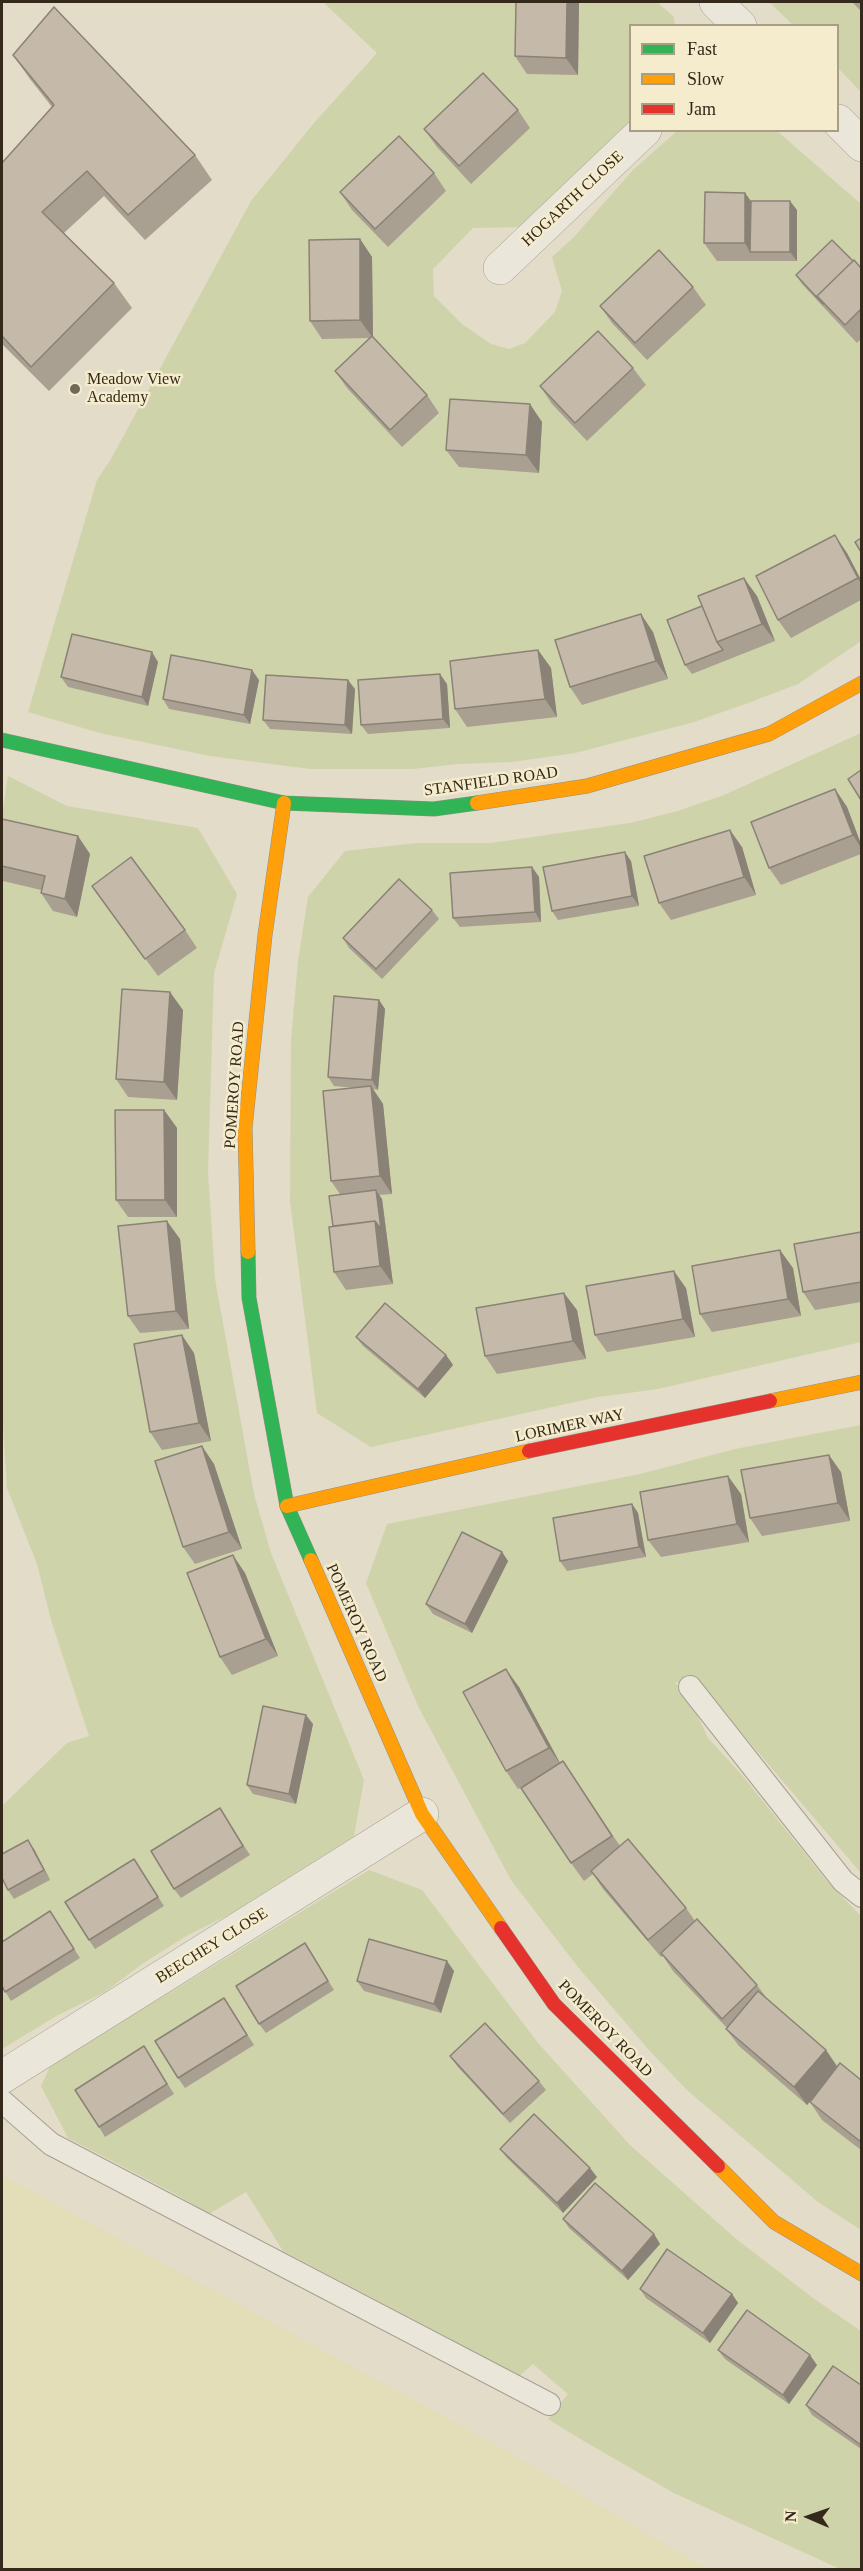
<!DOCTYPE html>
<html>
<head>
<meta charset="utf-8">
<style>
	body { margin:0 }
	#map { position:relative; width:863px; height:2571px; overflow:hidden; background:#e2dcc8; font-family:"Times New Roman",serif }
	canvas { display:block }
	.frame { position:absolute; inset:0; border:3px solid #34291b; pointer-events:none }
	.legend { position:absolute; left:629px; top:24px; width:210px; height:108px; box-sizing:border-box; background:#f5eccd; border:2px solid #a89e86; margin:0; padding:8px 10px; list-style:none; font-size:18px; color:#34291b }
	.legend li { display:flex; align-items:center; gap:12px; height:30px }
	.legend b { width:30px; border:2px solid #a89e86 }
	.north { position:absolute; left:779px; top:2487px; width:60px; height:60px; -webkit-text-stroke:4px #f5eccd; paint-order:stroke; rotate:272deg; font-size:16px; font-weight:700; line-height:24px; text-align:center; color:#34291b }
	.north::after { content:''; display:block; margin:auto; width:21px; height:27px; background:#34291b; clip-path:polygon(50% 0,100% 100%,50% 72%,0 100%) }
</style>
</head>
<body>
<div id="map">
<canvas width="863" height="2571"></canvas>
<div class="frame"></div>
<ul class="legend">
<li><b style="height:8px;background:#30b455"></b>Fast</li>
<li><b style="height:8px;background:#ff9f0a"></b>Slow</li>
<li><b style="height:8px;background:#e5322d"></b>Jam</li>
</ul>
<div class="north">N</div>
</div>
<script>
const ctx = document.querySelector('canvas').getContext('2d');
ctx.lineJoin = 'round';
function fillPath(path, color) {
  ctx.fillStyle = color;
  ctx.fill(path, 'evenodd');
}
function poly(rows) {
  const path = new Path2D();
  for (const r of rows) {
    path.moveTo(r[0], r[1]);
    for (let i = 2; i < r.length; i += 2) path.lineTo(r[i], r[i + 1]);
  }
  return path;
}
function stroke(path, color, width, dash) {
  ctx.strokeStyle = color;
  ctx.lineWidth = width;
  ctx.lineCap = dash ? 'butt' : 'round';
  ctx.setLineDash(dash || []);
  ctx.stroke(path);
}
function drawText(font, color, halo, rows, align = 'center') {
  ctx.font = font + ' "Times New Roman",serif';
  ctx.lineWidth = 5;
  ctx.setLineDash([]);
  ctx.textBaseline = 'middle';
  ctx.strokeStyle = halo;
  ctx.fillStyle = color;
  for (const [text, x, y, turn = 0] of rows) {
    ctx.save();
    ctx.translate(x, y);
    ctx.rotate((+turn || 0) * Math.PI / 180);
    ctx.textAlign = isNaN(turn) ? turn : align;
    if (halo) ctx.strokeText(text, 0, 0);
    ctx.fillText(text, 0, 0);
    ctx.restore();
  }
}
const farmland = poly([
	[2,2175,503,2449,707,2569,2,2569]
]);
const green = poly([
	[323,2,657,2,674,17,675,25,630,26,630,123,523,227,473,228,433,269,434,296,462,324,491,344,509,349,525,343,555,312,562,291,552,257,574,237,633,170,677,131,777,131,861,204,861,641,798,684,748,703,694,722,575,753,512,762,458,764,413,769,310,769,210,756,100,733,28,712,97,480,111,459,251,201,314,123,377,53],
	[769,2,861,2,861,92,838,68,838,26,793,25],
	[861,733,861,1342,658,1389,598,1397,371,1447,317,1413,290,1201,291,1041,298,961,308,897,345,851,417,843,491,843,630,823,678,811,724,795],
	[8,776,67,806,198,828,237,894,214,973,208,1171,215,1279,254,1494,271,1553,364,1780,354,1836,230,1914,188,1935,142,1964,105,1992,58,2015,2,2049,2,1806,67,1743,89,1736,51,1620,37,1564,7,1488,2,1411,2,815],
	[861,1425,861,1873,700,1684,675,1682,690,1700,708,1738,741,1774,826,1880,861,1916,861,2230,818,2202,687,2090,648,2049,578,1967,511,1880,418,1706,366,1583,387,1524,640,1474,735,1449],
	[369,1870,422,1890,538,2043,630,2145,735,2238,813,2298,861,2331,861,2569,840,2569,674,2493,582,2440,548,2419,568,2394,533,2364,510,2384,497,2368,447,2337,283,2251,246,2192,209,2214,179,2196,68,2138,41,2086,53,2060,171,1992]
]);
const lane = poly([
	[690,1687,843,1881,862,1896],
	[2,2101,51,2144,549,2404]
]);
const street = poly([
	[716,2,740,26],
	[838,121,862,145],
	[500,268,645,130],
	[2,2077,422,1814]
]);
const fast = poly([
	[2,740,284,803,434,809,477,803],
	[248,1252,249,1298,287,1506,311,1560]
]);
const slow = poly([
	[477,803,587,786,769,734,862,683],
	[248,1252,245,1128,265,935,284,803],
	[770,1401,862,1382],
	[287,1506,529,1451],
	[311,1560,422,1814,501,1928],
	[718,2166,774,2222,862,2274]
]);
const jam = poly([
	[529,1451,770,1401],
	[501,1928,554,2004,718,2166]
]);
const wall = poly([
	[579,2,578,75,527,74,515,56],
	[852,2,861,2,861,11],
	[13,55,195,155,212,180,145,240,104,196,64,233,114,283,132,308,49,391,2,344,2,163,52,107,30,79],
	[518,110,530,128,471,184,437,147,424,129],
	[434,173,446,191,388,247,352,210,340,192],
	[745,193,751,201,797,210,797,261,717,261,704,243],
	[360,239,372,257,373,337,427,395,439,413,402,447,347,388,335,371,369,338,322,339,310,321],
	[853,261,861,268,861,339,857,343,802,284,796,275],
	[693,287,706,305,647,360,612,323,600,306],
	[633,368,646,385,587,441,552,404,540,386],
	[542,422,539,473,459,467,446,450],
	[847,553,861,580,861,600,791,638,778,620],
	[757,596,775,641,692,674,685,665],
	[653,632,668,679,582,705,570,687],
	[538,650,551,668,557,717,467,727,455,709],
	[158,662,148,706,68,687,61,677],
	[259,680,250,724,169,709,163,699],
	[447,684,450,728,368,734,361,725],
	[355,689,352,734,270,729,263,720],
	[835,789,847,807,861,844,861,854,781,885,769,868],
	[742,847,756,895,671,920,659,903],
	[90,854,77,917,53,911,41,893,41,890,3,881,2,879,2,866],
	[631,861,639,906,558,920,552,911],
	[532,867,539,877,541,922,460,927,453,918],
	[92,886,185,930,197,948,158,976],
	[432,910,439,919,382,979,349,948,343,938],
	[379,1000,385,1009,378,1090,373,1089,383,1104,392,1194,379,1195,382,1199,393,1284,346,1290,334,1272,333,1226,340,1194,331,1181,356,1088,334,1086,328,1077],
	[183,1010,177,1100,128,1097,116,1079],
	[164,1110,177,1128,177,1217,128,1217,116,1200],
	[861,1232,861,1302,815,1310,803,1292],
	[180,1239,189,1329,140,1333,128,1316],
	[793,1268,801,1316,712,1332,700,1314],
	[686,1288,695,1337,607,1352,595,1335],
	[577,1310,586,1359,497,1374,485,1356],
	[356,1337,446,1355,453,1365,425,1398,363,1346],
	[194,1353,211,1441,162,1450,150,1432],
	[214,1464,242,1549,195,1564,183,1547],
	[841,1472,850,1521,762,1536,750,1518],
	[741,1494,749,1542,661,1557,648,1540],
	[632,1504,638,1513,646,1557,567,1571,560,1561],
	[502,1552,508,1561,472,1633,433,1614,426,1604],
	[245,1573,278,1656,232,1675,220,1657],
	[519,1687,560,1763,563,1761,620,1846,686,1908,695,1921,757,1985,768,2000,826,2050,837,2066,861,2080,861,2150,822,2120,810,2102,820,2089,807,2105,739,2046,726,2029,727,2028,673,1971,663,1956,661,1957,603,1889,593,1874,584,1881,571,1863,531,1782,518,1789,506,1771],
	[313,1724,296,1804,253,1794,247,1785],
	[226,1818,250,1855,181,1898,174,1889],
	[34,1849,50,1880,14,1899,8,1890],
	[134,1859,164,1906,95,1949,89,1940],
	[50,1911,80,1958,11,2001,2,1986],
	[311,1953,334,1990,266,2033,259,2024],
	[454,1971,441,2013,364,1991,357,1981],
	[230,2007,254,2045,185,2088,178,2078],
	[150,2056,174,2094,105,2137,99,2127],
	[450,2056,539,2081,546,2090,510,2123,457,2066],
	[500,2149,597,2177,563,2213,507,2158],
	[563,2219,654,2234,660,2244,628,2280,569,2228],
	[640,2289,732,2294,738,2303,710,2343,646,2298],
	[718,2350,817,2365,789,2404,725,2359],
	[861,2385,861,2449,812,2415,806,2405]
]);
const shadedWall = poly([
	[567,2,579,2,578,75,566,58],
	[745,193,757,210,750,252,745,243],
	[790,201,797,210,797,261,790,252],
	[360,239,372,257,373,338,360,320],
	[530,404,542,422,539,473,526,455],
	[835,535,847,553,861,580,861,584,858,578],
	[744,578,757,596,775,641,762,624],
	[641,614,653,632,668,679,656,661],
	[538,650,551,668,557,717,545,699],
	[152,652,158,662,148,706,142,697],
	[252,670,259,680,250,724,244,715],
	[440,674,447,684,450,728,443,719],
	[348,680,355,689,352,734,345,725],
	[835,789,847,807,861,844,861,848,853,835],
	[730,830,742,847,756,895,744,877],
	[78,836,90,854,77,917,65,899],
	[625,852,631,861,639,906,632,896],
	[532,867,539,877,541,922,535,912],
	[170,992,183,1010,177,1100,164,1082],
	[379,1000,385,1009,378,1090,372,1080],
	[371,1086,383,1104,392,1194,380,1176],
	[164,1110,177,1128,177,1217,165,1200],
	[376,1190,382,1199,393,1284,380,1266,375,1221],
	[167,1221,180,1239,189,1329,176,1311],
	[780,1250,793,1268,801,1316,788,1299],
	[674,1271,686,1288,695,1337,683,1319],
	[564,1293,577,1310,586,1359,573,1341],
	[182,1335,194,1353,211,1441,199,1423],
	[446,1355,453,1365,425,1398,418,1389],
	[202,1446,214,1464,242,1549,229,1532],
	[829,1455,841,1472,850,1521,838,1503],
	[728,1476,741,1494,749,1542,737,1524],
	[632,1504,638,1513,646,1557,639,1547],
	[502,1552,508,1561,472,1633,465,1624],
	[233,1555,245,1573,278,1656,266,1639],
	[506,1669,519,1687,561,1765,549,1748],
	[306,1715,313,1724,296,1804,289,1794],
	[28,1840,34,1849,50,1880,44,1870],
	[447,1961,454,1971,441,2013,434,2004],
	[826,2050,838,2068,807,2105,794,2087],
	[590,2168,597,2177,563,2213,557,2203],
	[654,2234,660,2244,628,2280,622,2271],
	[732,2294,738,2303,710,2343,703,2333],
	[810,2355,817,2365,789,2404,783,2395]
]);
const building = poly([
	[516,2,567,2,566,58,515,56,516,2],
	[54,7,195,155,128,215,87,171,42,212,114,283,31,367,2,336,2,163,54,105,13,55,54,7],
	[483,73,518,110,459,166,424,129,483,73],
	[399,136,434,173,375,229,340,192,399,136],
	[705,192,745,193,745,243,704,243,705,192],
	[751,201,790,201,790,252,750,252,751,201],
	[360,239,360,320,310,321,309,240,360,239],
	[832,240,853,261,817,296,823,304,796,275,832,240],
	[659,250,693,287,635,343,600,306,659,250],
	[854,260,861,268,861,309,845,325,817,296,854,260],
	[598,331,633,368,575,423,540,386,598,331],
	[372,336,427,395,390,430,335,371,372,336],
	[450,399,530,404,526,455,446,450,450,399],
	[835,535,858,578,778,620,756,576,835,535],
	[861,538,861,552,855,542,861,538],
	[744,578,762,624,717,642,698,596,744,578],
	[702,606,717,642,723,650,685,665,667,620,702,606],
	[641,614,656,661,570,687,555,640,641,614],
	[72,634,152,652,142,697,61,677,72,634],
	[538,650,545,699,455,709,450,661,538,650],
	[171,655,252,670,244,715,163,699,171,655],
	[440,674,443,719,361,725,358,680,440,674],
	[266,675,348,680,345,725,263,720,266,675],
	[861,770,861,800,848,779,861,770],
	[835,789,853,835,769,868,751,822,835,789],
	[2,819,78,836,65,899,41,893,45,876,2,866,2,819],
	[730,830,744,877,659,903,644,856,730,830],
	[625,852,632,896,552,911,543,867,625,852],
	[131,857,185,930,145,959,92,886,131,857],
	[532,867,535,912,453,918,450,873,532,867],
	[399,879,432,910,376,969,343,938,399,879],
	[122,989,170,992,164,1082,116,1079,122,989],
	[334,996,379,1000,372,1080,328,1077,334,996],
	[371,1086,380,1176,331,1181,323,1091,371,1086],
	[115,1110,164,1110,165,1200,116,1200,115,1110],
	[376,1190,381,1229,375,1221,333,1226,329,1196,376,1190],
	[167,1221,176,1311,128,1316,118,1226,167,1221],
	[375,1221,380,1266,334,1272,329,1227,375,1221],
	[861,1232,861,1282,803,1292,794,1244,861,1232],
	[780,1250,788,1299,700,1314,692,1266,780,1250],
	[674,1271,683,1319,595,1335,586,1286,674,1271],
	[564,1293,573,1341,485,1356,476,1308,564,1293],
	[385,1303,446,1355,418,1389,356,1337,385,1303],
	[182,1335,199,1423,150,1432,134,1344,182,1335],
	[202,1446,229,1532,183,1547,155,1461,202,1446],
	[829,1455,838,1503,750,1518,741,1470,829,1455],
	[728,1476,737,1524,648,1540,640,1492,728,1476],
	[632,1504,639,1547,560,1561,553,1518,632,1504],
	[462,1532,502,1552,465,1624,426,1604,462,1532],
	[233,1555,266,1639,220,1657,187,1573,233,1555],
	[506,1669,549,1748,506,1771,463,1692,506,1669],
	[263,1706,306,1715,289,1794,247,1785,263,1706],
	[563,1761,612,1836,571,1863,521,1788,563,1761],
	[220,1808,243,1846,174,1889,151,1851,220,1808],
	[628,1839,686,1908,648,1940,591,1871,628,1839],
	[28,1840,44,1870,8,1890,2,1878,2,1854,28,1840],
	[134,1859,158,1897,89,1940,65,1902,134,1859],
	[50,1911,74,1949,5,1992,2,1986,2,1942,50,1911],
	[697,1919,757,1985,722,2019,661,1953,697,1919],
	[369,1939,447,1961,434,2004,357,1981,369,1939],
	[305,1943,328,1981,259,2024,236,1986,305,1943],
	[758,1991,826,2050,794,2087,726,2029,758,1991],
	[224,1998,247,2035,178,2078,155,2041,224,1998],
	[485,2023,539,2081,503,2114,450,2056,485,2023],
	[144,2046,167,2084,99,2127,75,2090,144,2046],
	[840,2063,861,2080,861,2142,810,2102,840,2063],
	[534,2114,590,2168,557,2203,500,2149,534,2114],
	[595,2183,654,2234,622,2271,563,2219,595,2183],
	[667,2249,732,2294,703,2333,640,2289,667,2249],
	[747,2310,810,2355,783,2395,718,2350,747,2310],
	[833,2366,861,2385,861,2445,806,2405,833,2366]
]);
const markers = [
	[75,389,6,"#716858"]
];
const streetNames = [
	["HOGARTH CLOSE",573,199,-43],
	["STANFIELD ROAD",491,782,-8],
	["POMEROY ROAD",235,1085,-86],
	["LORIMER WAY",570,1426,-12],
	["POMEROY ROAD",356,1623,66],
	["BEECHEY CLOSE",212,1946,-32],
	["POMEROY ROAD",605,2029,46]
];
const poiNames = [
	["Meadow View",87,380],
	["Academy",87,398]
];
fillPath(farmland, '#e3ddb8');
fillPath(green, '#cfd3aa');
stroke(lane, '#a7a092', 24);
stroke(street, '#a7a092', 34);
stroke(fast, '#969082', 15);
stroke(slow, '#969082', 15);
stroke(jam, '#969082', 15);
stroke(lane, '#eae6da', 22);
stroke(street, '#eae6da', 33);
stroke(fast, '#30b455', 14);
stroke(slow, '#ff9f0a', 14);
stroke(jam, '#e5322d', 14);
fillPath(wall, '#a9a091');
fillPath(shadedWall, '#8a8276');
fillPath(building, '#c5baa9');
stroke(building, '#8a8276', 1.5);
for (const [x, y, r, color] of markers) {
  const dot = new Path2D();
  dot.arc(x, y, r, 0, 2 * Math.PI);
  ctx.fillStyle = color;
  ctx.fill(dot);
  stroke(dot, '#f5eccd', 2);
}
drawText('16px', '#34291b', '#f5eccd', streetNames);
drawText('16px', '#34291b', '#f5eccd', poiNames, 'left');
</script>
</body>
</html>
